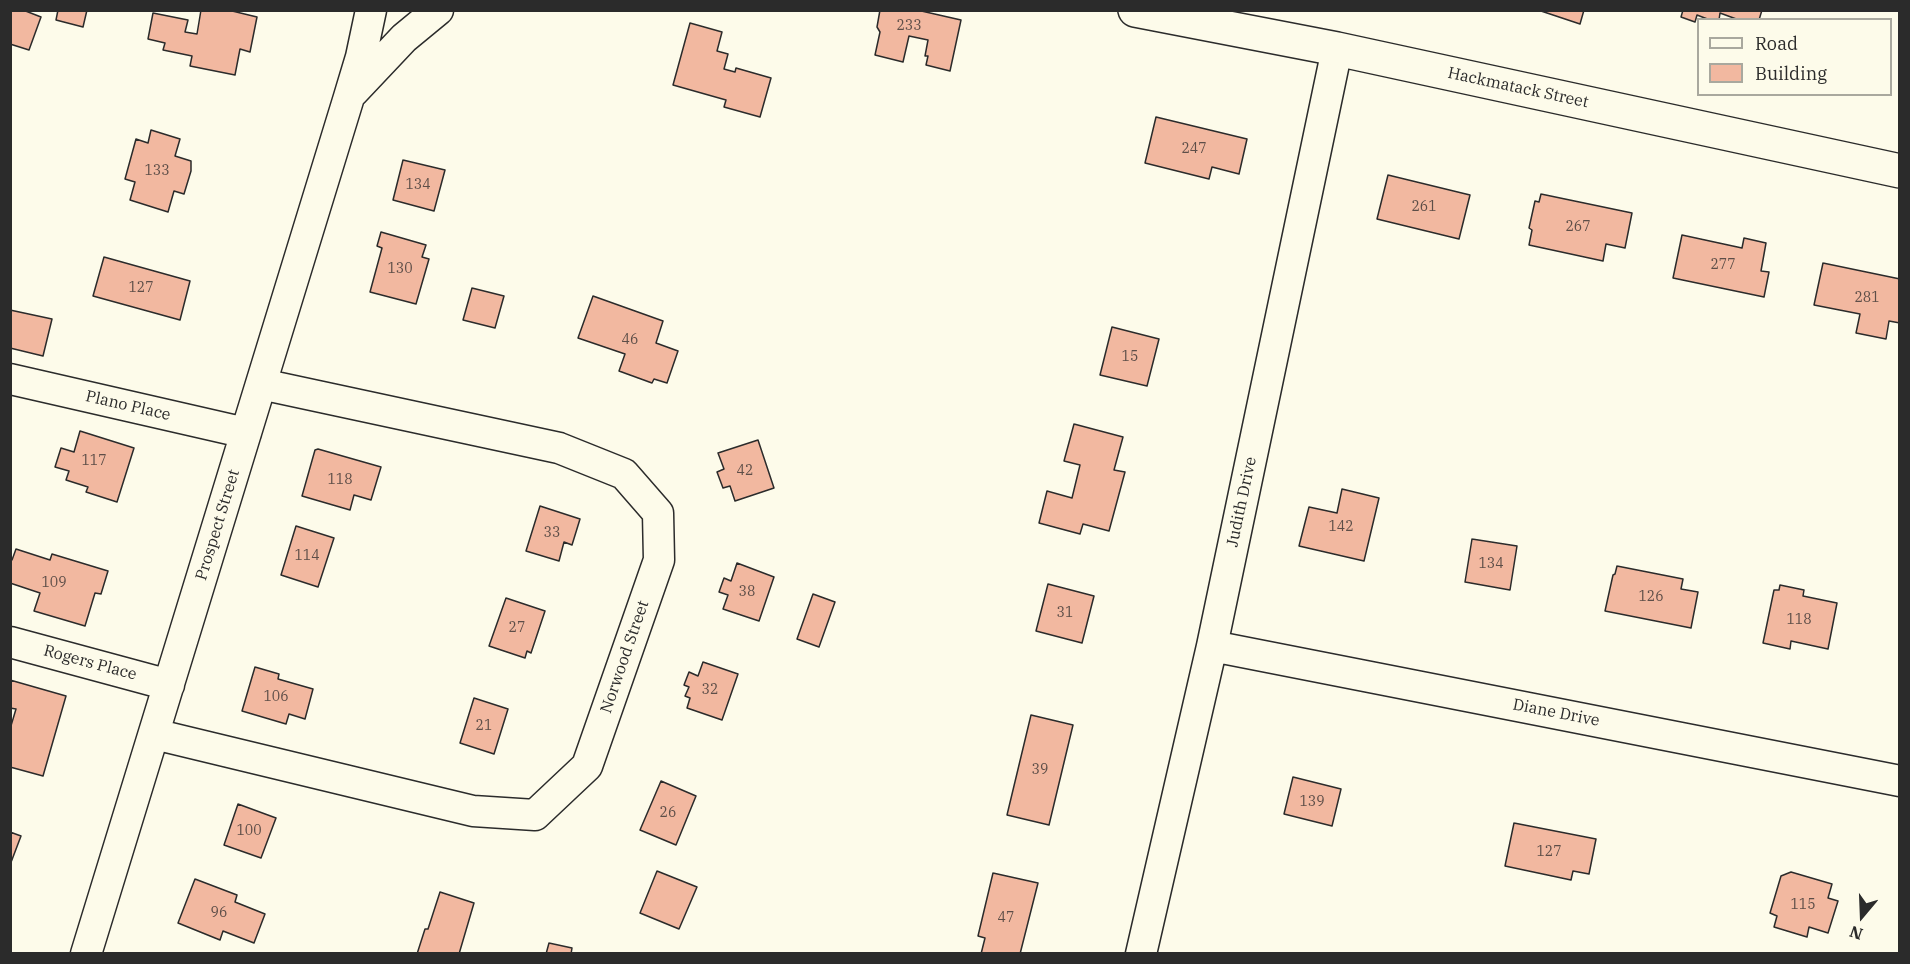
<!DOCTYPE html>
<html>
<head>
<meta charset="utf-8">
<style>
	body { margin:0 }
	#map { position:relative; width:1910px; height:964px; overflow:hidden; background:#fdfbea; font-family:"IBM Plex Serif",serif }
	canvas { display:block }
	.frame { position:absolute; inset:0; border:12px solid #2b2b2b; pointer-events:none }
	.legend { position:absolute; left:1697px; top:18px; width:195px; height:78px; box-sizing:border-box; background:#fdfbea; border:2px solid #a9a89e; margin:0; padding:8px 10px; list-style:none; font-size:18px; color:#2b2b2b }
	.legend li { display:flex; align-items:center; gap:12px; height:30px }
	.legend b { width:30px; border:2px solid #a9a89e }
	.north { position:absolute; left:1832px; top:886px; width:60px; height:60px; -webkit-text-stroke:4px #fdfbea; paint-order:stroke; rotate:199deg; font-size:16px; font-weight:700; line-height:24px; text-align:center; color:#2b2b2b }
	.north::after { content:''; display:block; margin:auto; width:21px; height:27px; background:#2b2b2b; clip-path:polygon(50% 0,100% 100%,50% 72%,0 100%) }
</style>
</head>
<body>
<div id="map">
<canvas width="1910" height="964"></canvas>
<div class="frame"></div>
<ul class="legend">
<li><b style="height:8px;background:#fdfbea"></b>Road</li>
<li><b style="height:16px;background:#f2b8a0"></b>Building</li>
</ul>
<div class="north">N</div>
</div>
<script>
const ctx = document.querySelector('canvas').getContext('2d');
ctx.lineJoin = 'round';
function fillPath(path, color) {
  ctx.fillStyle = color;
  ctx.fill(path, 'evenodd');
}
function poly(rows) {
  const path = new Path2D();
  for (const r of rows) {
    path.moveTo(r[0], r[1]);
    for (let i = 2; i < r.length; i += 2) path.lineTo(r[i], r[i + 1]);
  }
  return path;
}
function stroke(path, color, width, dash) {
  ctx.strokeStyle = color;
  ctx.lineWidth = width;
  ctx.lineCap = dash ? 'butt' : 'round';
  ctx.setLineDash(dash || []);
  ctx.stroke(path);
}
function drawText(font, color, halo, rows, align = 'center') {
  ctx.font = font + ' "IBM Plex Serif",serif';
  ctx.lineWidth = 4.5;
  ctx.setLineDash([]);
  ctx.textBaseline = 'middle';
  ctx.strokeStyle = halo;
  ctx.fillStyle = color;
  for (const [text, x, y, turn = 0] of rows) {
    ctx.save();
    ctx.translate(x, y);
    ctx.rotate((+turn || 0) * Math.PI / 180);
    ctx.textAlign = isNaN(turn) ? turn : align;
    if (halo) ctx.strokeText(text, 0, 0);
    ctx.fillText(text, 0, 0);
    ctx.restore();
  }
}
const building = poly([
	[11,10,23,10,41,17,29,50,10,44,11,10],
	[58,10,87,10,83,27,56,20,58,10],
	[201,10,228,10,257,17,250,52,240,49,235,75,190,66,192,56,163,50,165,43,148,39,153,13,188,20,185,32,197,34,201,10],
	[880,10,917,10,961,20,950,71,926,65,928,56,925,56,928,40,909,36,903,62,875,55,880,32,877,27,880,10],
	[1538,10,1584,10,1580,24,1538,10],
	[1683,10,1762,10,1759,20,1739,20,1720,13,1719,20,1710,20,1697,15,1695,22,1681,17,1683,10],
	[690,23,722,32,717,51,728,54,724,69,735,72,736,68,771,78,760,117,724,107,726,100,673,85,690,23],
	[1156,117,1247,139,1239,174,1212,167,1209,179,1145,163,1156,117],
	[151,130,180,139,175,156,191,161,191,171,184,194,174,191,168,212,130,200,135,182,125,179,136,139,148,143,151,130],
	[403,160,445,170,434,211,393,200,403,160],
	[1388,175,1470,195,1459,239,1377,219,1388,175],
	[1541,194,1632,213,1625,248,1606,244,1603,261,1529,245,1532,230,1529,228,1535,201,1539,202,1541,194],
	[381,232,426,245,422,257,429,259,416,304,370,292,382,248,377,246,381,232],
	[1682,235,1742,248,1744,238,1766,243,1761,271,1769,272,1764,297,1673,278,1682,235],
	[104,257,190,281,180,320,93,296,104,257],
	[1823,263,1900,279,1900,323,1889,321,1886,339,1856,333,1860,314,1814,305,1823,263],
	[472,288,504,296,495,328,463,320,472,288],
	[593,296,663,321,656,343,678,351,667,383,654,379,652,383,619,371,625,354,578,338,593,296],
	[10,310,52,319,43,356,10,348,10,310],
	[1112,327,1159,339,1147,386,1100,375,1112,327],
	[1074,424,1123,437,1114,470,1125,472,1109,531,1083,524,1080,534,1039,523,1047,491,1072,498,1080,465,1064,461,1074,424],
	[80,431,134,448,117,502,86,492,88,487,66,480,69,471,55,467,61,448,74,452,80,431],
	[758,440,774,488,735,501,730,486,723,488,717,472,724,469,718,453,758,440],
	[318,449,381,467,371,500,354,495,350,510,302,496,315,450,318,449],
	[1342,489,1379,498,1364,561,1299,546,1309,507,1337,513,1342,489],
	[540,506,580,519,572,545,564,542,559,561,526,551,540,506],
	[296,526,334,538,318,587,281,575,296,526],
	[1472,539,1517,546,1510,590,1465,582,1472,539],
	[16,549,50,560,52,554,108,571,101,594,95,593,85,626,34,611,40,593,10,583,10,560,12,560,16,549],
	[737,563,774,577,759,621,723,609,728,595,719,592,724,578,731,581,737,563],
	[1617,566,1683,579,1681,589,1698,592,1691,628,1605,611,1613,575,1615,574,1617,566],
	[1048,584,1094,596,1082,643,1036,631,1048,584],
	[1780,585,1804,590,1803,596,1837,603,1828,649,1791,641,1790,649,1763,643,1774,590,1779,590,1780,585],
	[813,594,835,602,819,647,797,639,813,594],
	[506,598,545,611,531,653,527,651,525,658,489,646,506,598],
	[703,662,738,674,722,720,687,708,690,698,685,696,689,687,684,685,689,672,698,676,703,662],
	[255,667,279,674,278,679,313,689,305,719,289,714,286,724,242,711,255,667],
	[10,680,66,696,43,776,10,767,10,729,16,709,10,708,10,680],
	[474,698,508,709,494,754,460,743,474,698],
	[1031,715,1073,725,1049,825,1007,815,1031,715],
	[1293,777,1341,789,1332,826,1284,814,1293,777],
	[661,781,696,796,676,845,640,830,661,781],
	[238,804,276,818,261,858,224,845,238,804],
	[1514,823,1596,839,1589,874,1573,871,1571,880,1505,866,1514,823],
	[10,832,21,836,10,865,10,832],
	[657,871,697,887,679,929,640,913,657,871],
	[1791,872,1832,884,1828,898,1838,901,1828,933,1809,927,1807,937,1774,927,1777,916,1770,913,1781,876,1791,872],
	[993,873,1038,883,1020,954,981,954,985,938,978,936,993,873],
	[195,879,237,895,235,902,265,914,254,943,223,931,220,940,178,923,195,879],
	[440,892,474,903,459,954,417,954,425,929,428,929,440,892],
	[549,943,572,948,571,954,546,954,549,943]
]);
const street = poly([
	[353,92,404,38,438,10],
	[10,379,246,433],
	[10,642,169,685],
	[1212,646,1900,781],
	[154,734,473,811,535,815,587,766,659,560,658,513,624,474,559,448,261,384],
	[86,954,349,97,361,57,371,10],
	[1141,954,1212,646,1337,49]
]);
const secondary = poly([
	[1135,10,1337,49,1900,171]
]);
const numberNames = [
	["233",909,26],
	["247",1194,149],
	["133",157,171],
	["134",418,185],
	["261",1424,207],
	["267",1578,227],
	["277",1723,265],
	["130",400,269],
	["127",141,288],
	["281",1867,298],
	["46",630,340],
	["15",1130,357],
	["117",94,461],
	["42",745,471],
	["118",340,480],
	["142",1341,527],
	["33",552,533],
	["114",307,556],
	["134",1491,564],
	["109",54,583],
	["38",747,592],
	["126",1651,597],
	["31",1065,613],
	["118",1799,620],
	["27",517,628],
	["32",710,690],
	["106",276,697],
	["21",484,726],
	["39",1040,770],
	["139",1312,802],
	["26",668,813],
	["100",249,831],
	["127",1549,852],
	["115",1803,905],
	["96",219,913],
	["47",1006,918]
];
const streetNames = [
	["Hackmatack Street",1518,88,12],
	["Plano Place",128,406,13],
	["Judith Drive",1242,502,-78],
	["Prospect Street",218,525,-73],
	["Norwood Street",625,657,-71],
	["Rogers Place",90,663,15],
	["Diane Drive",1556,713,11]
];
fillPath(building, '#f2b8a0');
stroke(building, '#2b2b2b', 1.5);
stroke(street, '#2b2b2b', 33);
stroke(secondary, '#2b2b2b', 36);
stroke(street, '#fdfbea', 30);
stroke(secondary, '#fdfbea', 33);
drawText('14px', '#5d4e48', null, numberNames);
drawText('16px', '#2b2b2b', '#fdfbea', streetNames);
</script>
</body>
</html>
